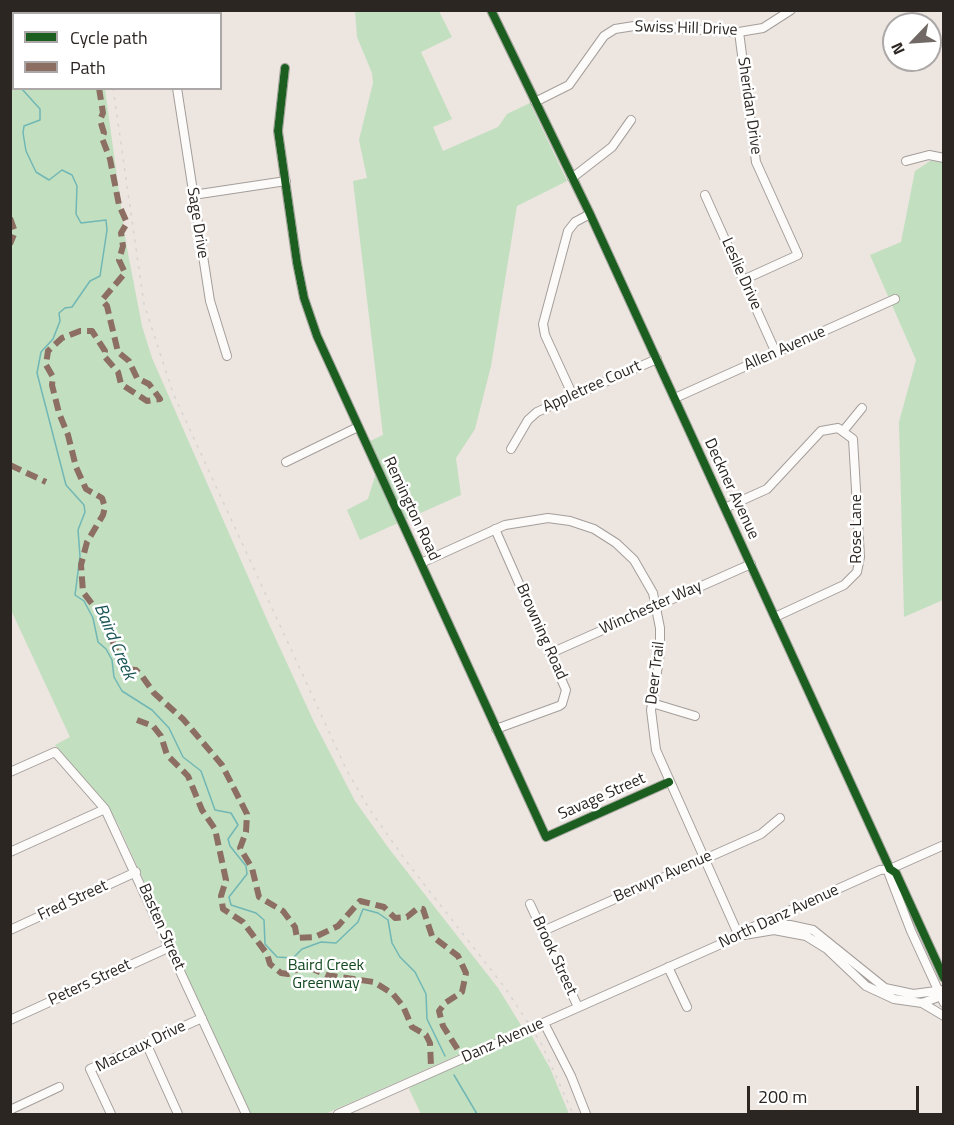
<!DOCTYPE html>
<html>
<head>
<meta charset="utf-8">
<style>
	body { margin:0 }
	#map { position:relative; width:954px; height:1125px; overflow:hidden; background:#ede5e0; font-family:"Titillium Web",sans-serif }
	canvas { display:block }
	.frame { position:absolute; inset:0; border:12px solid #2c2623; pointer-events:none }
	.legend { position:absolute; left:12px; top:12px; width:210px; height:78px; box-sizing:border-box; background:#fff; border:2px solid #aba8a7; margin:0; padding:8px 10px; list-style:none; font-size:18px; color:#2c2623 }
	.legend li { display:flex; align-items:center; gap:12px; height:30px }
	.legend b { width:30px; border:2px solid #aba8a7 }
	.north { position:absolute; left:882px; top:12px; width:60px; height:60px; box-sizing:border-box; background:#fff; border:2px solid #aba8a7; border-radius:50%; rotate:245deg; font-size:16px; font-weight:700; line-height:24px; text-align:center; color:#2c2623 }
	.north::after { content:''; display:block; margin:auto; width:21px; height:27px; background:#706965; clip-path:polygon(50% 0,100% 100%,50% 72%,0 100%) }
	.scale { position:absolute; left:747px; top:1086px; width:172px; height:27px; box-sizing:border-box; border:3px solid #2c2623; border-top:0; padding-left:8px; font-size:18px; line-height:21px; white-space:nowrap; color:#2c2623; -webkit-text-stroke:4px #fff; paint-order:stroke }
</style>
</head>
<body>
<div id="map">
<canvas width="954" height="1125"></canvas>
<div class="frame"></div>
<ul class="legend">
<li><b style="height:8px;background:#1b5e20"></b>Cycle path</li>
<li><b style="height:8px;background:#8d6e63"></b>Path</li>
</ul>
<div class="north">N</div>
<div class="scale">200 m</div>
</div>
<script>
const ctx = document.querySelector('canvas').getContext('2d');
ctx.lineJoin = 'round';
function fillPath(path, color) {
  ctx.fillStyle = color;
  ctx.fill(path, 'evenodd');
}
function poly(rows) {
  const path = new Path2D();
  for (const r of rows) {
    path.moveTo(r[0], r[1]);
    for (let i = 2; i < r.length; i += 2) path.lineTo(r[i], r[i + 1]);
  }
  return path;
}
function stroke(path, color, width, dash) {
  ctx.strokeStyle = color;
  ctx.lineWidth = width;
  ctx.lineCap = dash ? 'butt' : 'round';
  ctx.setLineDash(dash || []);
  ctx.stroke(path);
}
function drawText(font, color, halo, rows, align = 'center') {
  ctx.font = font + ' "Titillium Web",sans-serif';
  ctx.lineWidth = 5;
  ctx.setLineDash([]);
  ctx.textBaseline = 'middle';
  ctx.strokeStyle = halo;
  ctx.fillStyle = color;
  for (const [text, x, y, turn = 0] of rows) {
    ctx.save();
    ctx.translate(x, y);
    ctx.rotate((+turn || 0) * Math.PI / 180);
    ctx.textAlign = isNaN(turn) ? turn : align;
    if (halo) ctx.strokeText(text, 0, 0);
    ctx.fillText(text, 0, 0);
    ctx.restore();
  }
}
const green = poly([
	[10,11,93,11,94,13,14,14,14,88,105,89,126,243,142,326,152,358,268,622,314,722,355,801,390,850,498,988,522,1027,325,1114,250,1114,117,822,101,798,55,745,70,737,11,610],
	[355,11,439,11,452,37,421,52,452,119,433,127,443,151,498,127,507,114,530,103,567,181,517,206,491,366,475,429,456,458,461,495,360,540,347,510,368,499,379,463,370,441,383,435,353,181,367,178,359,140,373,83,372,73,357,37],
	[930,161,943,162,943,600,904,617,899,422,916,360,870,255,901,242,915,171],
	[530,1033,550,1068,569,1114,421,1114,409,1089,415,1084]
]);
const stream = poly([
	[10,26,14,31],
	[21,88,40,109,40,120,24,126,23,133,26,151,36,172,49,180,62,170,72,175,77,186,76,214,81,223,106,220,107,230,100,276,90,281,72,307,65,308,59,313,60,321,53,339,41,352,37,373,66,485,84,505,85,512,78,530,80,556,75,595,84,601,93,618,98,642,106,649,112,660,114,677,122,691,152,710,169,728,183,757,201,771,215,810,231,813,238,825,228,839,230,846,246,866,247,874,229,897,231,905,256,913,264,920,265,944,277,957,293,958,302,949,321,942,336,943,358,922,363,909,378,913,388,920,392,943,400,957,415,972,426,994,427,1019,445,1056],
	[454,1075,477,1114]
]);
const minor = poly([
	[177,10,177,14],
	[491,10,590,214,890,869,896,873,944,978],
	[739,32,756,162,798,255,743,280],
	[285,68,278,131,297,263,304,298,317,336,546,837,669,782],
	[177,88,210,301,227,356],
	[535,102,569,85,604,36,615,29,634,26,739,32,763,28,791,10],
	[906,161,929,155,944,158],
	[572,178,612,147,631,120],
	[193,195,286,181],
	[705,195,776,353],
	[573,396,545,335,543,324,568,231,575,222,590,214],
	[675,398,895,299],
	[844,430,862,408],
	[511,449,528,420,537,412,657,359],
	[286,462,358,427],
	[725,508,767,489,821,431,838,428,853,439,860,557,857,572,844,585,775,617],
	[495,529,566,690,562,704,559,706,496,729],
	[421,563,505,525,548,518,570,521,594,529,616,543,634,560,653,593,660,628,660,653,651,710,656,750,739,936],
	[551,653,751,564],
	[652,703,695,716],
	[10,772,55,752,105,809,246,1114],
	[10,852,105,809],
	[890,869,889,874,911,931,944,1003],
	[530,904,578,1007],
	[763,925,790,925,813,930,885,988,913,994,944,990],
	[10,930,136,872],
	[543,931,761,834,780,818],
	[744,935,774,930,806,936,827,949,866,986,894,999,922,1003,944,995],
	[668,967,687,1007],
	[922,1003,944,1016],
	[10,1020,170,947],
	[544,1023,571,1076,586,1114],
	[146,1043,178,1114],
	[10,1110,59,1087],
	[111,1114,90,1069,202,1018],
	[338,1114,739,936,753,927,880,870,890,869,944,845]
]);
const rail = poly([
	[101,10,102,14],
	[113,88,144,304,173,393,347,771,370,810,409,865,506,989,541,1043,573,1114]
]);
const quiet = poly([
	[78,14,79,10],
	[99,88,103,113,100,120,104,133,102,138,110,159,119,205,127,223,121,233,123,246,119,260,125,273,102,300,107,306,118,352,129,361,137,378,149,384,160,399,147,401,121,384,118,372,104,356,105,351,92,331,80,331,62,338,48,351,46,365,53,377,52,385,59,413,68,435,76,467,86,489,102,498,105,507,103,515,87,542,81,565,83,592,105,621,123,669,136,670,142,676,154,693,183,719,222,765,247,814,246,832,240,848,252,868,259,897,283,911,295,927,297,938,315,937,338,926,360,901,384,907,395,918,407,917,418,908,423,909,432,936,458,956,466,973,462,992,445,1003,439,1011,443,1026,460,1053],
	[10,218,15,232,10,244],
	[10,465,46,482],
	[137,720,153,726,161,736,167,755,188,776,202,810,215,829,226,880,221,896,223,909,243,922,267,954,270,964,281,973,288,974,307,964,313,969,326,975,374,982,393,994,403,1006,412,1027,426,1035,430,1043,431,1067]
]);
const cycleway = poly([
	[491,10,590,214,890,869,896,873,944,978],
	[285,68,278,131,297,263,304,298,317,336,546,837,669,782]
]);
const streetNames = [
	["Swiss Hill Drive",686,29,2],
	["Sheridan Drive",749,106,82],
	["Sage Drive",197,223,81],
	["Leslie Drive",741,274,66],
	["Allen Avenue",785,349,-24],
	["Appletree Court",592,387,-24],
	["Deckner Avenue",731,489,65],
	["Remington Road",411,509,65],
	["Rose Lane",857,529,-90],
	["Winchester Way",651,608,-24],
	["Browning Road",541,632,66],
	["Deer Trail",656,673,-83],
	["Savage Street",602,797,-24],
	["Berwyn Avenue",663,877,-24],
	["Fred Street",73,901,-25],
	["North Danz Avenue",779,917,-25],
	["Basten Street",161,927,66],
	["Brook Street",554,956,65],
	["Peters Street",90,983,-25],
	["Danz Avenue",503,1041,-24],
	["Maccaux Drive",141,1047,-26]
];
const parkNames = [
	["Baird Creek",326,966],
	["Greenway",326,984]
];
const waterNames = [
	["Baird Creek",114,642,67]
];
fillPath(green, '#c2dfc0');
stroke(stream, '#70b7b5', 1.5);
stroke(minor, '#a49e9a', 10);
stroke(minor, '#fcfbfa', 8);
stroke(rail, '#d7d4d2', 1.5, [3, 6]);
stroke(quiet, '#8d6e63', 6, [12, 6]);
stroke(cycleway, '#1b5e20', 8);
drawText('16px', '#2c2623', '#fff', streetNames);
drawText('16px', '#144a21', '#fff', parkNames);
drawText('italic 18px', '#1a5455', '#fff', waterNames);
</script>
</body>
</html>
